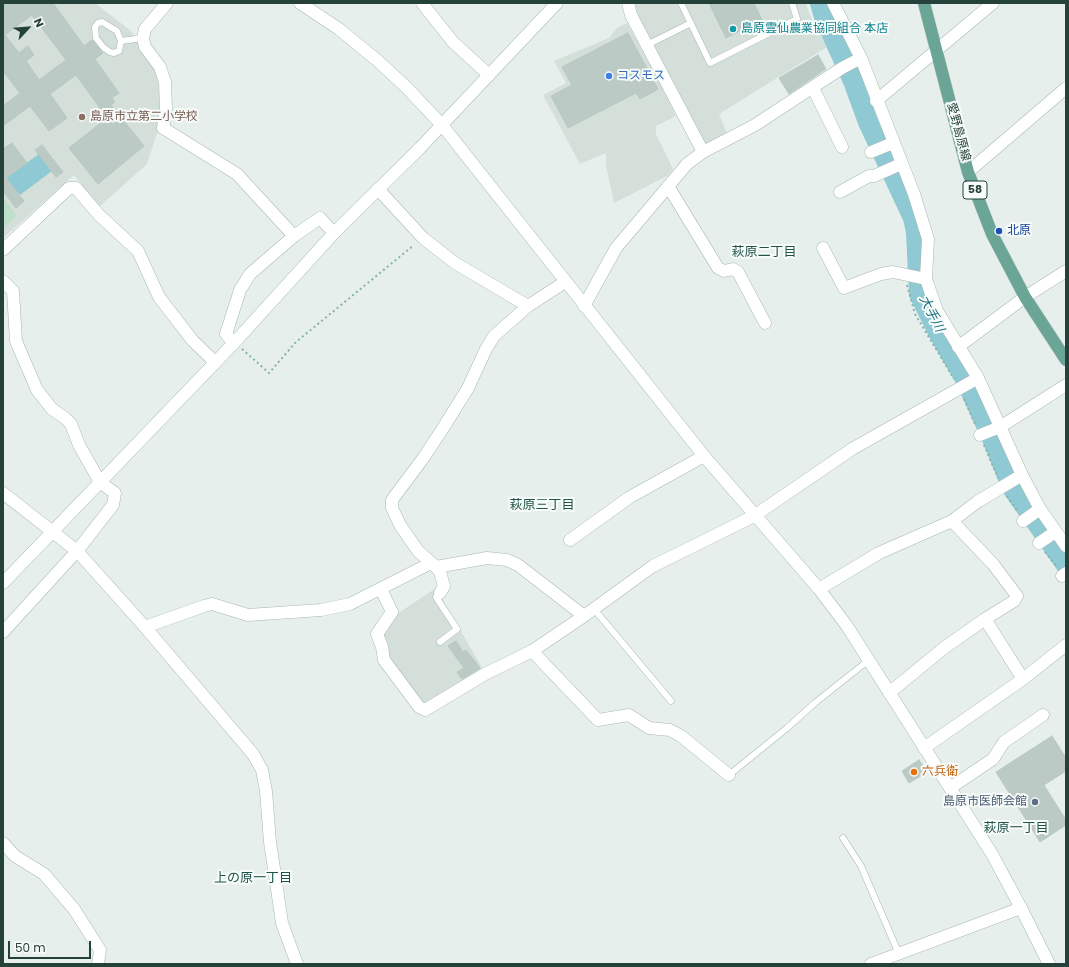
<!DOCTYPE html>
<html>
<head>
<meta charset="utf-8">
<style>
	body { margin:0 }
	#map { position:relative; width:1069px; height:967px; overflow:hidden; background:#e6efeb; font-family:Poppins,sans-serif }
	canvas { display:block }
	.frame { position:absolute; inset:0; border:4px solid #24423a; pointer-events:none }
	.north { position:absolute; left:8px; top:8px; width:40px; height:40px; -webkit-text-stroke:3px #f7fbf9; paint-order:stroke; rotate:64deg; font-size:11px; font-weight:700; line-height:16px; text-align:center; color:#24423a }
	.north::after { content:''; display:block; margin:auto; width:14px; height:18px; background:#24423a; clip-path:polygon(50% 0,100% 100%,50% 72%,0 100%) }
	.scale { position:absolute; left:8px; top:941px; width:83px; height:18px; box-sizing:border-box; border:2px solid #24423a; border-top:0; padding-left:5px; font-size:12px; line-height:14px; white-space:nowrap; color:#24423a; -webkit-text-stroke:3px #f7fbf9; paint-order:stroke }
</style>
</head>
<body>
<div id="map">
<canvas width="1069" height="967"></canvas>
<div class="frame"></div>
<div class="north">N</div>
<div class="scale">50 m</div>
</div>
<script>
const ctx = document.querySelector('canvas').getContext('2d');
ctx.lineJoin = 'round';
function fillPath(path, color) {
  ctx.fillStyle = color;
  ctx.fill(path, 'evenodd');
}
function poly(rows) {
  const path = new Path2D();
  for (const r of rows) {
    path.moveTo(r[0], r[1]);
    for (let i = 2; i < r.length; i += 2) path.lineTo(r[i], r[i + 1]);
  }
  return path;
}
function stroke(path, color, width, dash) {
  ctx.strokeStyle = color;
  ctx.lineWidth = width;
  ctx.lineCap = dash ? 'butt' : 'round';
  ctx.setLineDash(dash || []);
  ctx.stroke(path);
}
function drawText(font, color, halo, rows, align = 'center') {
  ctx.font = font + ' Poppins,"Noto Sans JP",sans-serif';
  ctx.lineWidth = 4;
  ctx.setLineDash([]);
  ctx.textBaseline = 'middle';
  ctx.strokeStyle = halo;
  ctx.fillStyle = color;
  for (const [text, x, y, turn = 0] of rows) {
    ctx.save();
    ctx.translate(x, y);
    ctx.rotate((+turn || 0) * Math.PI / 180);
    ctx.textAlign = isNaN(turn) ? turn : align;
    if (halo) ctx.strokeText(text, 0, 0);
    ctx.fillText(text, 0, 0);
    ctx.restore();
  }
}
const built = poly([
	[3,3,95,3,131,31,157,72,161,106,159,127,147,164,99,207,74,175,3,238],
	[634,3,806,3,809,13,827,47,719,114,729,138,708,145,702,143,639,21],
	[627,23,655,73,676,116,656,126,656,134,673,169,667,176,614,203,606,165,606,153,580,164,543,95,566,83,554,61,609,38,617,28],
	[436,588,484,671,424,705,387,658,382,630,397,614]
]);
const green = poly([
	[3,197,17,216,3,228]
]);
const water = poly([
	[39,154,52,171,20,195,6,178]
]);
const river = poly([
	[820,3,824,17,853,81,868,122,913,218,916,232,919,294,940,336,965,379,991,436,1012,488,1066,565]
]);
const building = poly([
	[3,3,53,3,84,46,92,40,103,53,95,59,119,93,112,98,115,102,111,105,144,146,98,184,69,148,107,118,76,75,50,94,67,118,49,131,30,106,3,126,3,106,20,93,3,71,3,3],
	[32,15,66,60,39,80,26,61,34,55,28,46,19,53,5,35,32,15],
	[709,3,754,3,762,20,726,38,709,3],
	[628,33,658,89,640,99,636,93,568,128,551,96,572,85,562,67,628,33],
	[818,55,826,69,789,94,779,78,818,55],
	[12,143,27,163,6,178,24,201,16,208,3,191,3,149,12,143],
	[42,145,63,172,56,177,35,150,42,145],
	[456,641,463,652,466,650,480,668,462,679,457,672,464,668,448,646,456,641],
	[1052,736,1066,758,1066,771,1044,785,1066,820,1066,825,1040,842,996,772,1052,736],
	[919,760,927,772,909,783,902,771,919,760]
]);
const path = poly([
	[907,285,915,314,954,379],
	[242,349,269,373,296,342,414,245],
	[964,399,975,424],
	[984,445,998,478],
	[1007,496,1018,512],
	[1045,552,1056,566]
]);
const lane = poly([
	[681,3,710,63,797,19,792,3],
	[102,22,117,31,121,41,119,51,114,53,110,52,104,48,96,38,95,27,98,23,102,22],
	[121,41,143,38],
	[647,45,691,23],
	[594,609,671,701],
	[440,642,457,629,436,597,440,593],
	[729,775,787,728,816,702,869,660],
	[843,838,861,866,899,954]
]);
const street = poly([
	[167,3,145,29,143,38,145,47,160,67,165,82,166,110,163,128,237,174,294,236],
	[422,3,453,42,489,75],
	[628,3,631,15,703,152],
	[833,3,861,58,914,194,928,239,926,279,937,311,978,378,1022,475,1040,509,1066,546],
	[813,88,842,147],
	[876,101,993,3],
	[871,152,893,143],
	[968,172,1066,88],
	[668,186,718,268,724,271,733,269,738,272,765,323],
	[378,189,423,238,455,263,528,306],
	[840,192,869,176,874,176,901,164],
	[823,248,844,288,881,274,893,272,926,279],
	[3,250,69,188,76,188,99,215,138,251,159,297,193,341,215,362],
	[3,281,13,291,16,341,37,390,52,409,65,418,71,424,79,445,100,482,115,493,113,505,77,551,3,632],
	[584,306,616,248,687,164,703,152,755,125,842,68,861,58],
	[234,343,226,334,240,290,250,274,294,236,320,218,334,233],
	[958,347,1025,297,1066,271],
	[980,435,1000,427,1066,385],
	[3,493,77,551,145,627,253,754,262,770,266,791,270,842,282,923,297,964],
	[952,521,993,564,1017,596,1014,601,985,619],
	[1023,521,1040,509],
	[570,540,630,497,704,456],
	[1039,543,1055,532],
	[436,567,487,558,507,560,518,565,584,616],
	[1062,576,1066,573],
	[381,589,392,612,377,634,382,647,384,660,419,707,425,710,485,674,532,651,584,616,653,566,754,516,852,449,978,378],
	[819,589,879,553,952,521,977,502,1022,475],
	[440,593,444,586,440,572,436,567,418,551,400,525,392,508,392,500,424,457,445,425,468,388,486,349,494,336,528,306,565,282],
	[145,627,204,606,212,604,248,615,321,610,350,604,431,563],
	[532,651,598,720,629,715,649,728,670,730,681,736,729,775],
	[889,693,944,648,985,619,1023,679],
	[924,748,1023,679,1066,645],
	[950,788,993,759,1004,742,1043,715],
	[3,843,15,856,44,874,74,909,100,950,98,964],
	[871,964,1021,908]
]);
const secondary = poly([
	[300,3,339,29,378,61,406,87,442,125,704,456,819,589,847,626,992,854,1021,908,1049,964],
	[3,583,234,343,334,233,420,148,557,3]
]);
const primary = poly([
	[924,3,968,172,992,234,1025,297,1066,360]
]);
const markers = [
	[733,29,4,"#0f9aa8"],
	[609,76,4,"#3f7fe0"],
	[82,117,4,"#8d6e63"],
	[999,231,4,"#1a4fb4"],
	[914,772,4,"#e8710a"],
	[1035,802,4,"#5c6f8a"]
];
const shields = [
	[975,190,24]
];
const shieldNames = [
	["58",975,190]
];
const cultureNames = [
	["島原雲仙農業協同組合 本店",741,29]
];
const shopNames = [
	["コスモス",617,76]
];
const educationNames = [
	["島原市立第二小学校",90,117]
];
const streetNames = [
	["愛野島原線",958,132,75]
];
const transitNames = [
	["北原",1007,231]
];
const foodNames = [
	["六兵衛",922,772]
];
const serviceNames = [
	["島原市医師会館",1027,802]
];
const neighbourhoodNames = [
	["萩原二丁目",764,253],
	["萩原三丁目",542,506],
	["萩原一丁目",1016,829],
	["上の原一丁目",253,879]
];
const waterNames = [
	["大手川",931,314,63]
];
fillPath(built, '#d4dfda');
fillPath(green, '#bfe0c8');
fillPath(water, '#8ec9d4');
stroke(river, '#8ec9d4', 20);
fillPath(building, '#bbcac4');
stroke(building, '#b8c9c2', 1);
stroke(lane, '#a8b8b2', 7);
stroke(street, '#a8b8b2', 13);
stroke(secondary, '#a4bbb3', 13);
stroke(primary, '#c2cac8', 13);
stroke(path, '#86b3a5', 2, [2, 3]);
stroke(lane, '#fff', 6);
stroke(street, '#fff', 12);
stroke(secondary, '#fff', 12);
stroke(primary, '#6aa596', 12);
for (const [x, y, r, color] of markers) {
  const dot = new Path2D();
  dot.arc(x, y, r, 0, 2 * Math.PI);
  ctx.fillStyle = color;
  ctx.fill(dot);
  stroke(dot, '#f7fbf9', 1.5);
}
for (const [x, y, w] of shields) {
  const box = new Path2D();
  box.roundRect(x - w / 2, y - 9, w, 18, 3);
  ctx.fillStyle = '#f7fbf9';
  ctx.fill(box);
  stroke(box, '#24423a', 1);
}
drawText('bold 11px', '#24423a', null, shieldNames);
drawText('12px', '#0d838f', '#f7fbf9', cultureNames, 'left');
drawText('12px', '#366cbe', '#f7fbf9', shopNames, 'left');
drawText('12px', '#785e54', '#f7fbf9', educationNames, 'left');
drawText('12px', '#24423a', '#f7fbf9', streetNames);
drawText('12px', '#164399', '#f7fbf9', transitNames, 'left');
drawText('12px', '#c56008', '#f7fbf9', foodNames, 'left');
drawText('12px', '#4e5e75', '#f7fbf9', serviceNames, 'right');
drawText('13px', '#1f5548', '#f7fbf9', neighbourhoodNames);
drawText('italic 13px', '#1c6f80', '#f7fbf9', waterNames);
</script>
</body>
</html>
